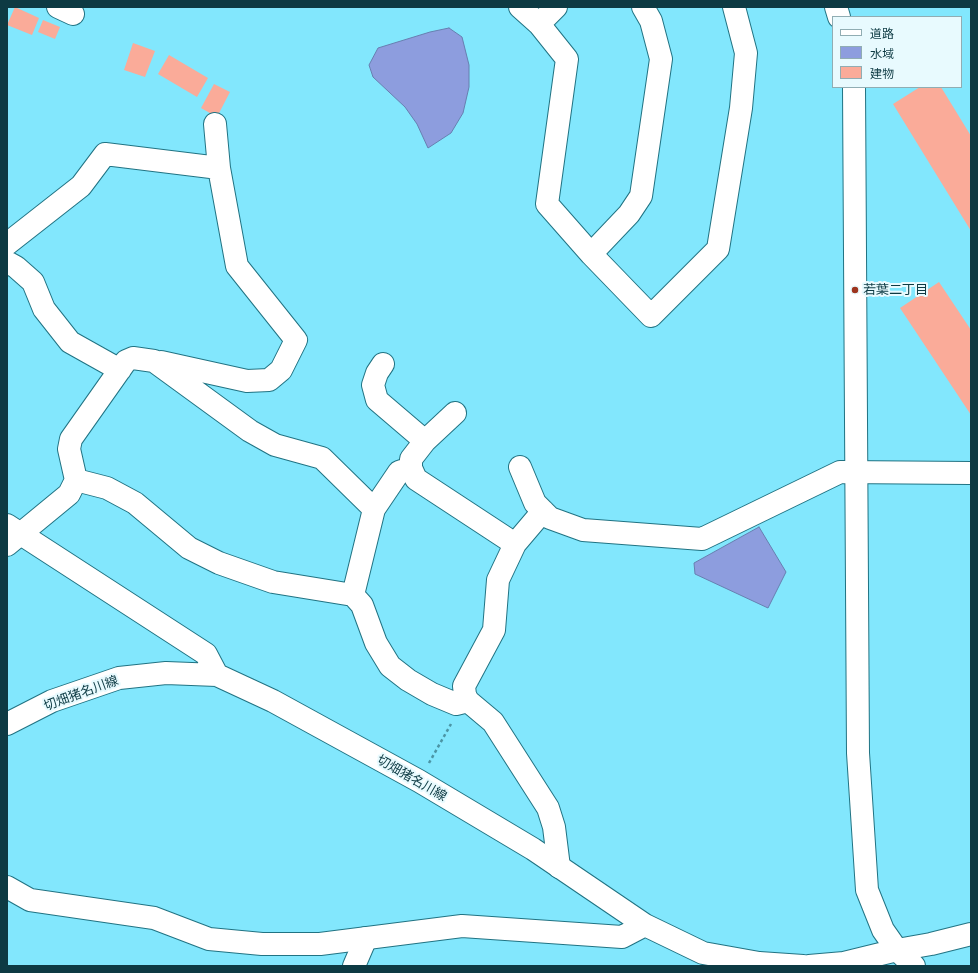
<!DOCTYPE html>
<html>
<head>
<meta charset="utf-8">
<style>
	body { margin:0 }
	#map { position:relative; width:978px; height:973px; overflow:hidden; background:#82e7fd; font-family:Barlow,"Noto Sans JP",sans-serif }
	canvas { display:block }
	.frame { position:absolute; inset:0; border:8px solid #0d3a43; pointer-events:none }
	.legend { position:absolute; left:832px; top:16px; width:130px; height:72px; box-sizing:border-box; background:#e8fafe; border:1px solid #90adb3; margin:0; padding:5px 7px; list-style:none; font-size:12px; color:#0d3a43 }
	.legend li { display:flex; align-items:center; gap:8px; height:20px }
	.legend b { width:20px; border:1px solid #90adb3 }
</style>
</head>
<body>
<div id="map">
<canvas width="978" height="973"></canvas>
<div class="frame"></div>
<ul class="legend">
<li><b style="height:5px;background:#fff"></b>道路</li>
<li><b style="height:11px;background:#8d9dde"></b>水域</li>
<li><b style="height:11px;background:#faab99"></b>建物</li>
</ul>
</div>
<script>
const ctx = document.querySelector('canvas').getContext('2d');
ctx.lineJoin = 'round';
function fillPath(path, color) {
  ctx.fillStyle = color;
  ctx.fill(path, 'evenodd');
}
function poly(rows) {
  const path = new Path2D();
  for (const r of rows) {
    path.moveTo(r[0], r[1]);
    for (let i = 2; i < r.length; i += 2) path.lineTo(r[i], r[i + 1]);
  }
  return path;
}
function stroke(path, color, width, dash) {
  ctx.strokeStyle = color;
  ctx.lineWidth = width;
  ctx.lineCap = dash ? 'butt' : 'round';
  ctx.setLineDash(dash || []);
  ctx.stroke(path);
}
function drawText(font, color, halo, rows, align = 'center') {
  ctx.font = font + ' Barlow,"Noto Sans JP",sans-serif';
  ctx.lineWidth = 4;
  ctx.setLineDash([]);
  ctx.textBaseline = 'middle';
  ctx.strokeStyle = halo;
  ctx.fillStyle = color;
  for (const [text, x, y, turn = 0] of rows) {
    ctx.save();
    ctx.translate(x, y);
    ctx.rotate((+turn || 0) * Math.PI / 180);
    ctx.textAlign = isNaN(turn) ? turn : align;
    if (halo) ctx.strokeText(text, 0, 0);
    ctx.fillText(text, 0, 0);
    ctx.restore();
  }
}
const water = poly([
	[449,28,462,37,469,65,469,87,463,113,451,133,428,148,417,124,405,107,373,77,369,65,378,48,430,32,449,28],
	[759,527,786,572,768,608,695,574,694,563,759,527]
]);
const building = poly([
	[15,7,39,18,32,35,7,25],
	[43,20,60,27,55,39,38,32],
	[133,43,155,51,145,77,124,70],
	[169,55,208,78,197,97,158,74],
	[214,84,230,92,217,117,201,108],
	[920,87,941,87,971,136,971,231,893,104],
	[939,282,971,330,971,415,900,308]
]);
const path = poly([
	[429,763,451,724]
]);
const street = poly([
	[58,7,73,14],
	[520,7,539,24,567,59,547,204,591,254,651,316,718,249,741,108,746,53,734,7],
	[539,24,556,7],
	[7,244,81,186,105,154,219,168],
	[591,254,629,214,641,196,661,59,651,21,643,7],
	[7,262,16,267,33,282,44,309,70,342,120,370],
	[161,362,247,381,269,380,281,370,296,340,237,266,219,168,215,124],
	[383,364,377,373,373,385,377,400,425,441],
	[455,413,425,441,411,459,411,468,416,479,515,544,498,580,494,630,464,686,465,695,468,701,493,722,548,808,554,827,559,867],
	[520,467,535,503,550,518,583,530,702,539,840,472,971,473],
	[76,480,107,488,135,503,189,548,219,563,273,582,353,595,362,605,376,643,390,666,408,680,432,694,456,704,468,701],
	[515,544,543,511],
	[7,545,69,494,76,480,69,449,71,439,126,361,133,358,154,361,250,431,275,445,322,458,374,509],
	[353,595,374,509,399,472,411,468],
	[354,966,366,938]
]);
const secondary = poly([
	[836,7,839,17],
	[854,87,858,753,867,890,883,930,897,950,914,966],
	[7,525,206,654,217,675],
	[7,724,52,701,119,678,166,673,217,675,273,701,419,781,533,849,645,925,703,953,759,963,803,966],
	[7,887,30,900,154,918,209,939,262,944,320,944,462,926,622,937,645,925],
	[809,966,844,963,897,950,931,944,971,934]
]);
const markers = [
	[855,290,4,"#9d341e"]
];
const poiNames = [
	["若葉二丁目",863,290]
];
const streetNames = [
	["切畑猪名川線",81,693,-20],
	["切畑猪名川線",412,778,30]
];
fillPath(water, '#8d9dde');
stroke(water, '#677fb0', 1);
fillPath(building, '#faab99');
stroke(street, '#217383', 24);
stroke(secondary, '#217383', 24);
stroke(path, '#4b95a5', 2.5, [3, 3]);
stroke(street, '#fff', 22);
stroke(secondary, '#fff', 22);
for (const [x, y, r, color] of markers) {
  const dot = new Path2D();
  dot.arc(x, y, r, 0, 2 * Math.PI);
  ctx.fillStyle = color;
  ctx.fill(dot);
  stroke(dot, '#e8fafe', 1.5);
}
drawText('13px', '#0d3a43', '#e8fafe', poiNames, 'left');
drawText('13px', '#0d3a43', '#e8fafe', streetNames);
</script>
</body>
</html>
